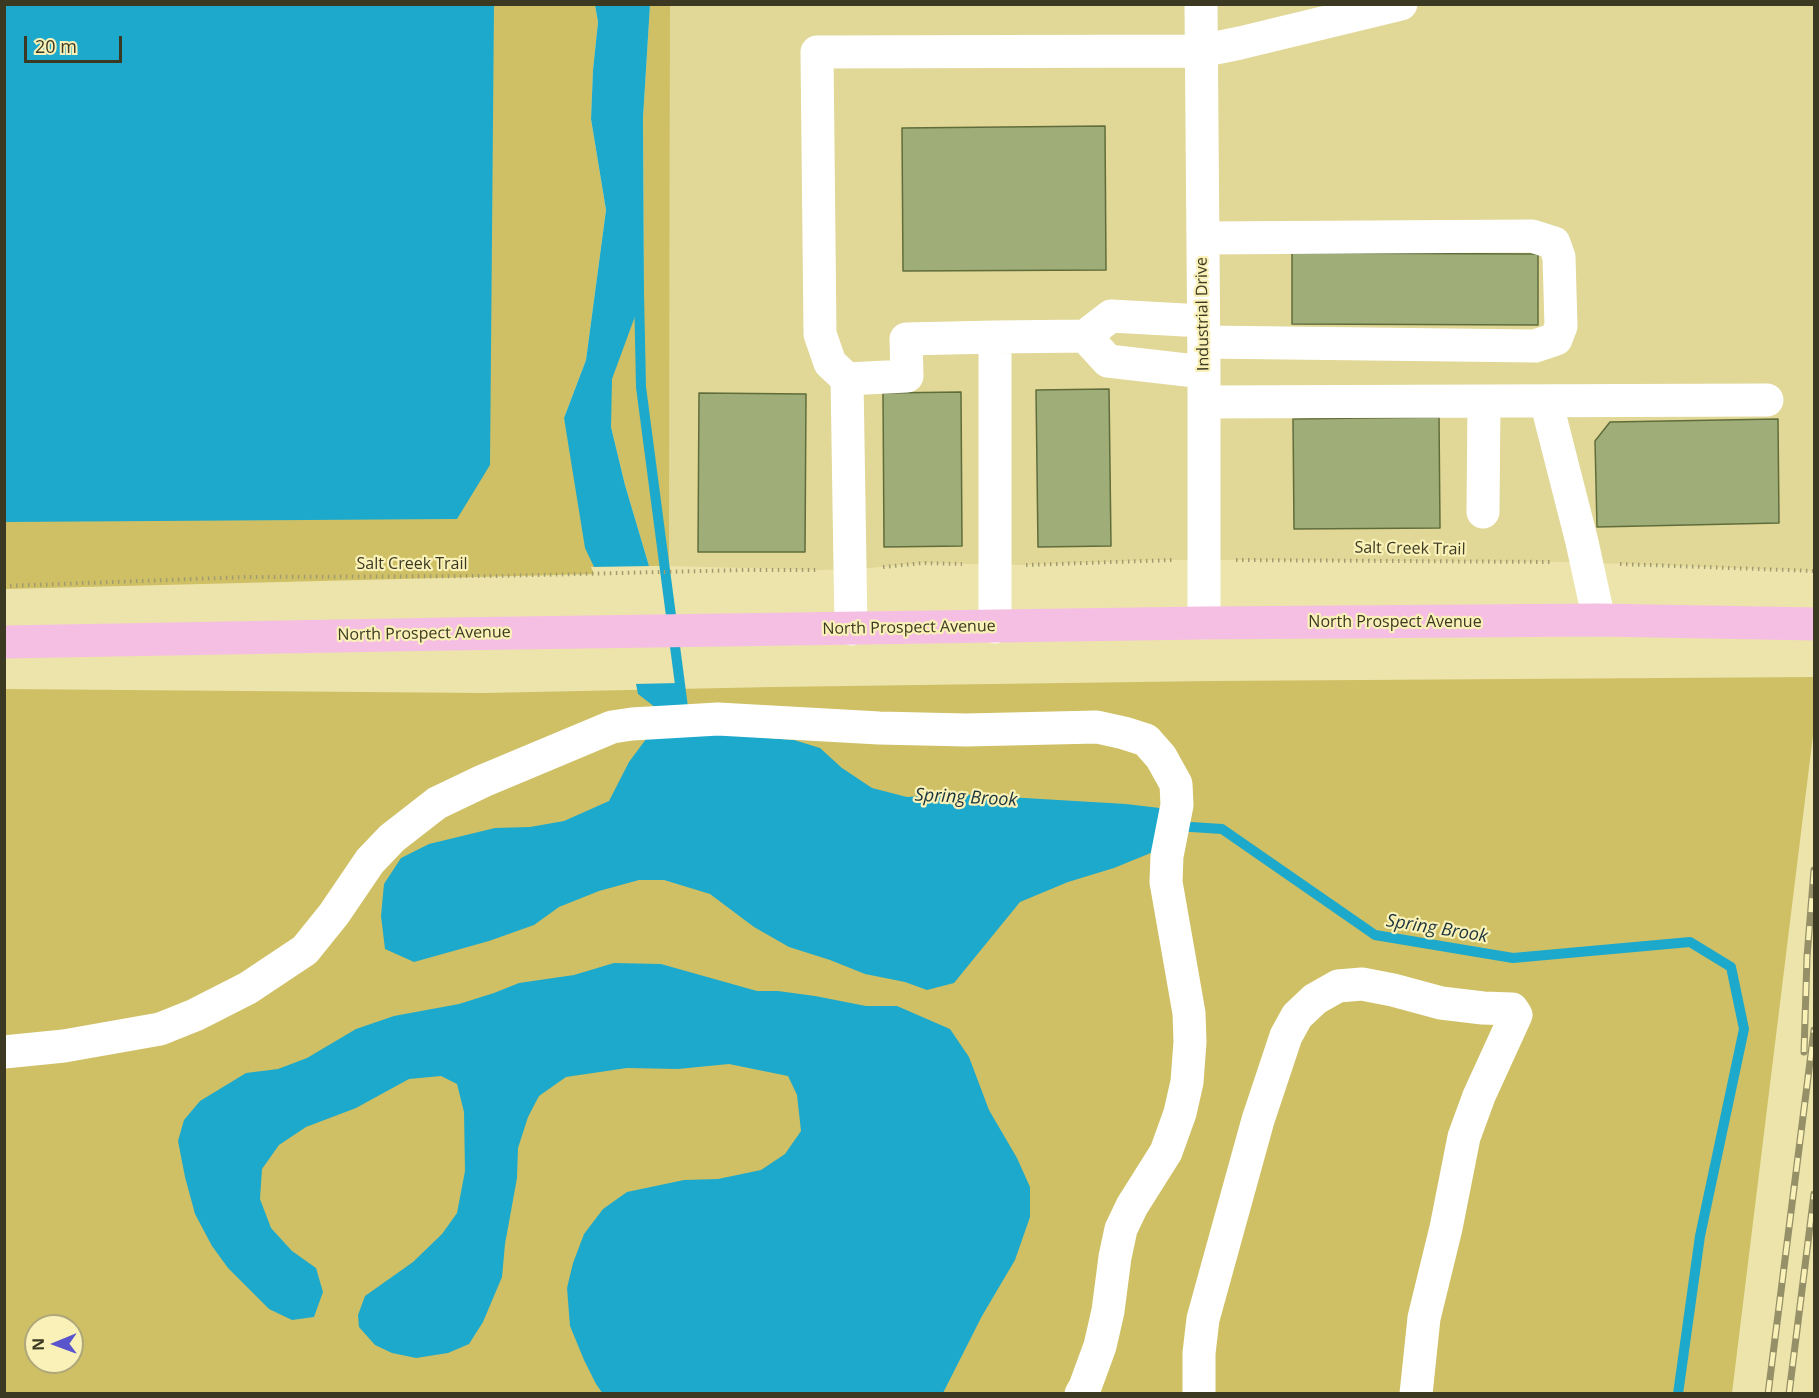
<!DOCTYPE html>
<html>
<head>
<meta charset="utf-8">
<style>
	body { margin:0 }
	#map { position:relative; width:1819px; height:1398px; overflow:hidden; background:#ece4ab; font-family:"Open Sans",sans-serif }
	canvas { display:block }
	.frame { position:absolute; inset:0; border:6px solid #3c3922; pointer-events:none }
	.north { position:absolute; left:24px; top:1314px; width:60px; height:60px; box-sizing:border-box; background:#f9f1b7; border:2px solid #ada77b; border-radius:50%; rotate:269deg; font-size:16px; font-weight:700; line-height:24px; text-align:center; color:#3c3922 }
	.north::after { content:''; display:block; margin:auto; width:21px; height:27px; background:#5b55cd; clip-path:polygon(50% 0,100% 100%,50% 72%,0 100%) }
	.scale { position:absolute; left:24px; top:36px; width:98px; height:27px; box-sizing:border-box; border:3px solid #3c3922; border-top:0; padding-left:8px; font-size:18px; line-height:21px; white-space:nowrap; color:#3c3922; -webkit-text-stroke:4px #f9f1b7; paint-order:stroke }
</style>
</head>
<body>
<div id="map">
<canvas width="1819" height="1398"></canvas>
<div class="frame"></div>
<div class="north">N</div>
<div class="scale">20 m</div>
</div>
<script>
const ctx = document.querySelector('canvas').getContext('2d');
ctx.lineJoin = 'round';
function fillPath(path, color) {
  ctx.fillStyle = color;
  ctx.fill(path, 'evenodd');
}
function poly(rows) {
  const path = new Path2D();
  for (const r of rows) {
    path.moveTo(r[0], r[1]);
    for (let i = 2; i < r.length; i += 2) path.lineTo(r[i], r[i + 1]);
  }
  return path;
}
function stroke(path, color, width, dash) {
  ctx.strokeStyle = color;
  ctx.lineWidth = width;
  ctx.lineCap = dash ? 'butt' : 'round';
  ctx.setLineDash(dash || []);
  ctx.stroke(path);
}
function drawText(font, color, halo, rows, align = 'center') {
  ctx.font = font + ' "Open Sans",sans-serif';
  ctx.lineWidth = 4.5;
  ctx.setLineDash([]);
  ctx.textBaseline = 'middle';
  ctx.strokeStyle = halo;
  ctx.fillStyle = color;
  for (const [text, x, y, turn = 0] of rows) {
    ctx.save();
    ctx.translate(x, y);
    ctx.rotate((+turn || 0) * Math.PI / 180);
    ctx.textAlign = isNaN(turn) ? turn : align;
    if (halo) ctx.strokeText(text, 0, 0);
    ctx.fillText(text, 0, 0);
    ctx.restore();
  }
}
const built = poly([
	[670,5,1814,5,1814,571,1572,562,1249,560,1157,560,1022,565,923,563,870,568,820,570,669,566]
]);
const green = poly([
	[4,5,595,5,598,22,593,70,591,119,606,210,586,360,564,418,597,574,5,589],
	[650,5,670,5,669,566,649,566,625,485,611,427,611,379,644,292,643,118],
	[1814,677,1814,727,1732,1393,5,1394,5,689,484,693,773,687,1212,681],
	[36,1326,72,1326,72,1362,36,1362]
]);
const water = poly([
	[4,5,494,5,490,465,457,519,5,522],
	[595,5,650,5,643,118,644,292,612,379,611,427,625,485,649,566,679,699,697,716,741,736,794,740,820,748,842,768,872,788,907,797,957,794,1126,804,1168,809,1163,848,1114,868,1068,882,1020,902,954,983,927,990,905,982,865,974,830,960,789,947,754,927,710,894,664,880,639,880,599,891,559,907,534,925,489,941,414,962,385,949,381,916,384,884,401,858,429,844,495,828,530,827,564,821,609,801,629,762,652,731,656,708,638,694,626,634,585,548,564,418,586,360,606,210,591,119,593,70,598,22],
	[614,963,661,964,757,991,778,991,815,996,866,1006,897,1006,950,1029,969,1057,989,1110,1017,1158,1030,1187,1030,1217,1015,1260,982,1316,943,1393,603,1394,596,1384,584,1360,570,1326,567,1288,573,1263,584,1234,603,1209,627,1192,684,1180,718,1179,761,1170,785,1154,801,1131,797,1095,788,1076,729,1064,678,1069,627,1068,566,1077,539,1096,528,1117,518,1148,517,1178,505,1244,502,1277,483,1322,469,1344,448,1353,416,1358,392,1353,375,1345,359,1327,358,1315,365,1296,413,1262,442,1234,457,1213,465,1171,464,1112,457,1084,441,1076,409,1079,356,1108,306,1127,279,1145,262,1169,260,1199,271,1228,292,1251,316,1268,323,1292,314,1317,292,1320,269,1309,228,1268,212,1246,195,1214,185,1177,178,1141,184,1120,200,1101,246,1073,278,1069,307,1058,356,1029,394,1016,459,1004,494,993,519,983,574,975]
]);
const pier = poly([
	[652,566,679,683,633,684,623,635,591,567]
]);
const stream = poly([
	[639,293,641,387,684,715],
	[1176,826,1222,829,1375,935,1513,958,1690,942,1731,967,1744,1029,1700,1236,1678,1394]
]);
const building = poly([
	[1105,126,1106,270,903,271,902,128,1105,126],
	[1292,253,1538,254,1538,325,1292,324,1292,253],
	[1109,389,1111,546,1038,547,1036,390,1109,389],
	[961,392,962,546,884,547,883,393,961,392],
	[699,393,806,394,805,552,698,552,699,393],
	[1439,417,1440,528,1294,529,1293,419,1439,417],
	[1778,419,1779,523,1597,527,1595,441,1610,422,1778,419]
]);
const path = poly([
	[1236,560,1553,562],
	[1620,564,1814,571],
	[1026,565,1172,560],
	[883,567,923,563,962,564],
	[4,586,247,577,495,576,744,570,818,570]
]);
const minor = poly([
	[1201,4,1204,372,1204,623],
	[1203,238,1532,236,1554,243,1559,257,1561,326,1556,339,1535,346,1204,342],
	[1085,336,1108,361,1204,372],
	[847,379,907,376,906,339,995,337],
	[1546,401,1582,542,1599,620],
	[1204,402,1767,400],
	[1483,512,1484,402],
	[995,627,995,337,1085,336,1111,316,1203,321],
	[851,629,847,379,830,363,820,334,817,52,1201,51,1240,43,1401,4],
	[4,1052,64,1046,160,1029,195,1015,248,988,305,950,334,914,370,861,392,838,437,803,483,781,612,727,632,724,718,719,879,728,966,730,1097,727,1124,733,1146,740,1161,757,1176,784,1177,805,1167,856,1166,882,1189,1013,1190,1042,1187,1082,1180,1113,1166,1152,1132,1206,1121,1229,1115,1257,1108,1311,1100,1346,1085,1387,1081,1394],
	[1199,1394,1199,1353,1203,1319,1258,1120,1286,1036,1297,1016,1315,999,1338,986,1362,984,1393,990,1441,1003,1483,1008,1512,1009,1516,1015,1479,1096,1464,1137,1446,1228,1424,1318,1416,1394]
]);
const major = poly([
	[4,642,449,634,1204,623,1599,620,1814,624]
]);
const rail = poly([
	[1804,1052,1807,957,1814,870],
	[1768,1394,1814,1030],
	[1789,1394,1814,1194]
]);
const streetNames = [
	["Industrial Drive",1203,314,-91],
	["Salt Creek Trail",1410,549,1],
	["Salt Creek Trail",412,564],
	["North Prospect Avenue",1395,622],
	["North Prospect Avenue",909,628,-1],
	["North Prospect Avenue",424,634,-1]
];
const waterNames = [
	["Spring Brook",966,798,3],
	["Spring Brook",1437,929,9]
];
fillPath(built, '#e1d796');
fillPath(green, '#cfc065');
fillPath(water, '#1da9cc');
fillPath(pier, '#ece4ab');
stroke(stream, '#1da9cc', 10);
fillPath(building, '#9fad78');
stroke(building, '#606d3b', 1.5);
stroke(path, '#a19b71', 4, [1.5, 4.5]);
stroke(minor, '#fff', 33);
stroke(major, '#f5bfe3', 33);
stroke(rail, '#959067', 7);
stroke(rail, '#f9f1b7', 4.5, [14]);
drawText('16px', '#3c3922', '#f9f1b7', streetNames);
drawText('italic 18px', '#1a343d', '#f9f1b7', waterNames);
</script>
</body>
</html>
